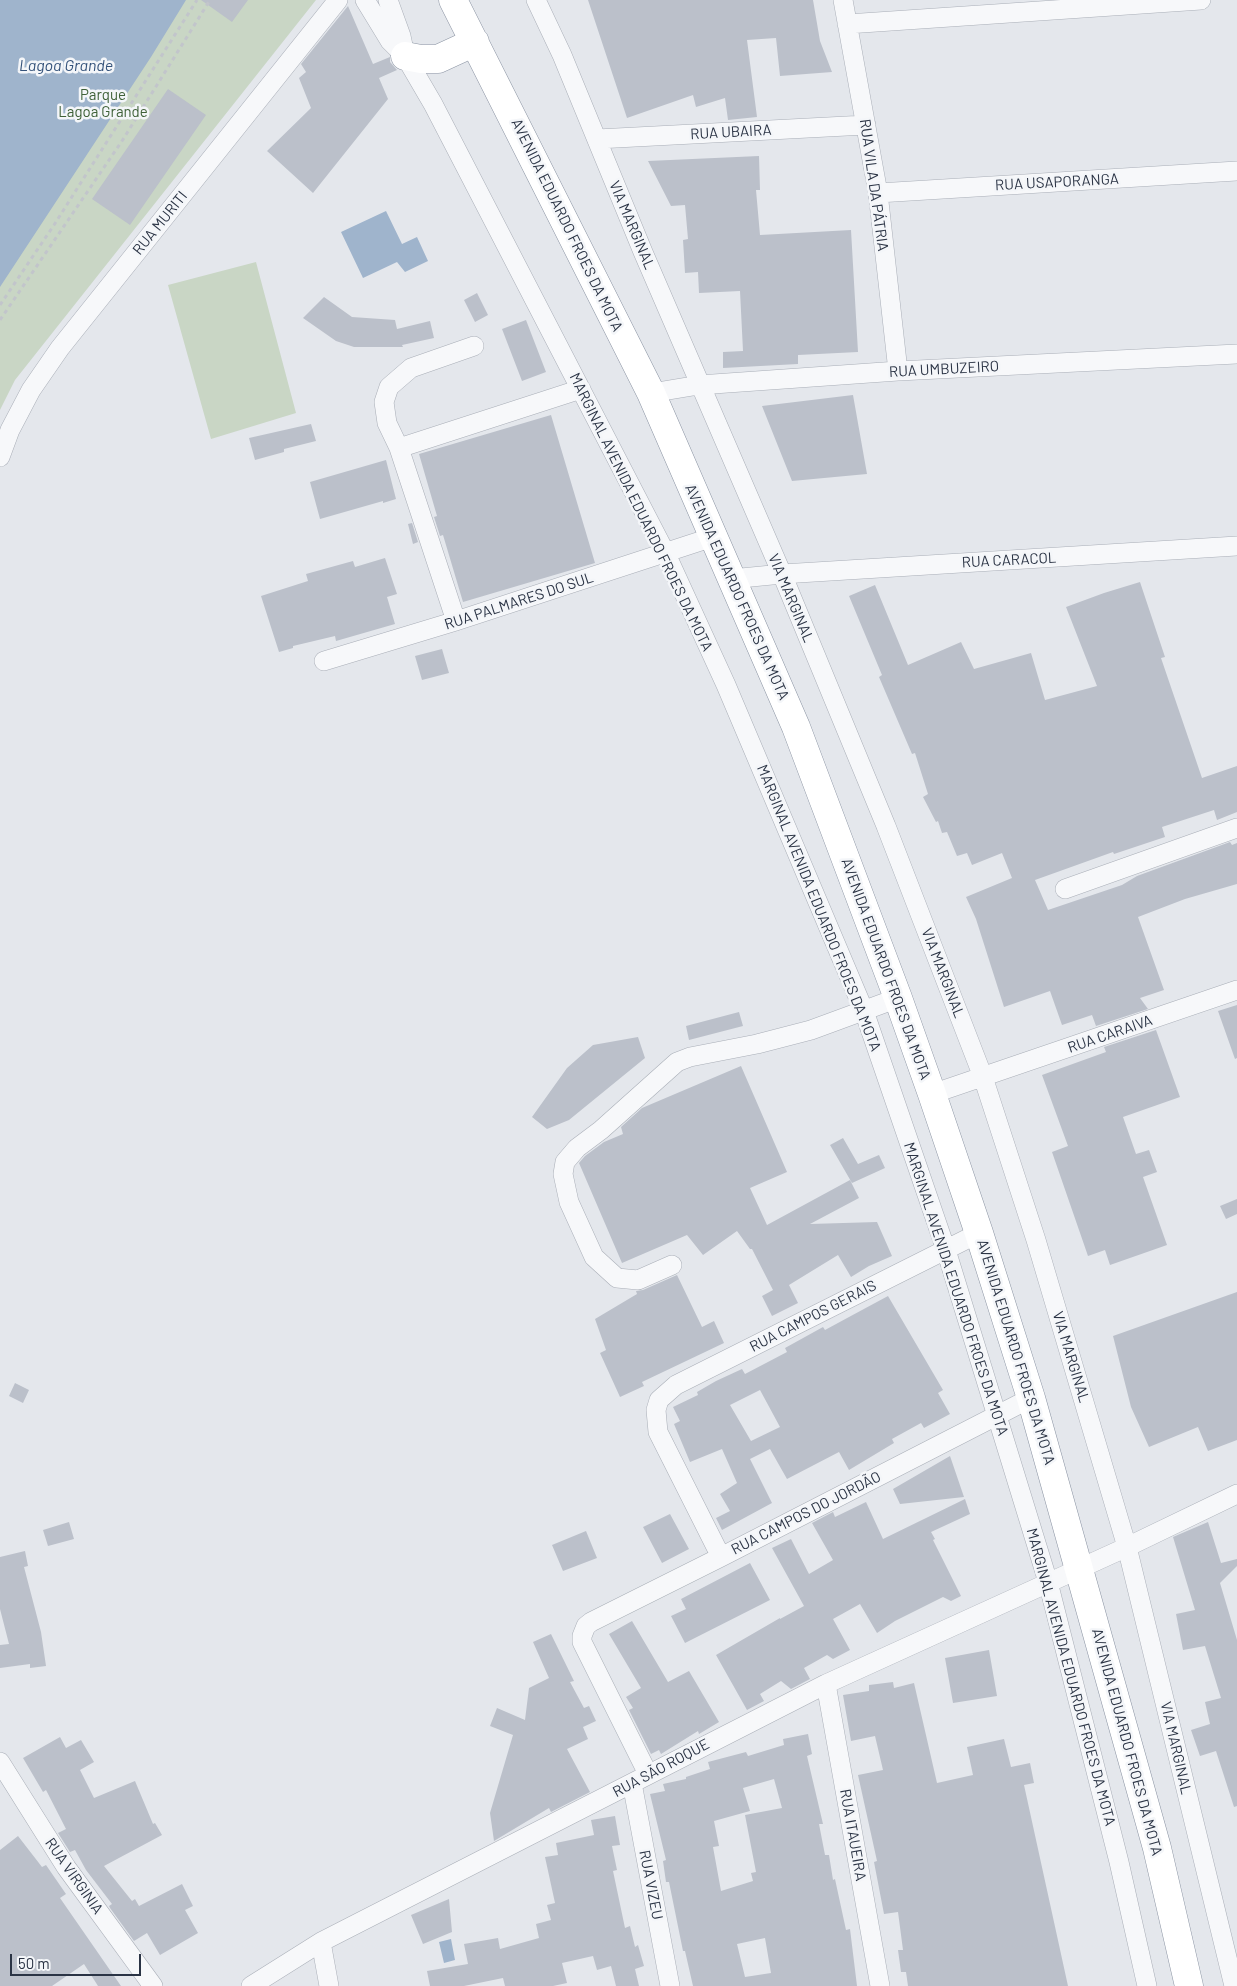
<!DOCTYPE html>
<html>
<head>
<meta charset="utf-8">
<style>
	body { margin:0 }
	#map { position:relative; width:1237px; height:1986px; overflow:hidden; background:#e4e7ec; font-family:Barlow,sans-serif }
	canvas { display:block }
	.scale { position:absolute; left:10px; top:1954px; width:131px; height:22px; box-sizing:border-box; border:2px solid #2b3445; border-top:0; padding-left:6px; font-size:15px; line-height:18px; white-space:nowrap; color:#2b3445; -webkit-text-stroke:4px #f4f6f9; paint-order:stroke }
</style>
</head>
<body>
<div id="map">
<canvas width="1237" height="1986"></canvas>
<div class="scale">50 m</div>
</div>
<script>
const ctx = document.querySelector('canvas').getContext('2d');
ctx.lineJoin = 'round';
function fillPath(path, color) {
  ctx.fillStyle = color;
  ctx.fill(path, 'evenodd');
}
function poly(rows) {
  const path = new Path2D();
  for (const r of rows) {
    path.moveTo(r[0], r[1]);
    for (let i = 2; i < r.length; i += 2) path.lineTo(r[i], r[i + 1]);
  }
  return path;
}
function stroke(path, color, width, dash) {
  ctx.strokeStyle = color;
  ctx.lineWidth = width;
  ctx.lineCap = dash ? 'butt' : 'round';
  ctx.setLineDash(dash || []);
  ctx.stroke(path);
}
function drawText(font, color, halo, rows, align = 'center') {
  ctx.font = font + ' Barlow,sans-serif';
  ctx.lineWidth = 5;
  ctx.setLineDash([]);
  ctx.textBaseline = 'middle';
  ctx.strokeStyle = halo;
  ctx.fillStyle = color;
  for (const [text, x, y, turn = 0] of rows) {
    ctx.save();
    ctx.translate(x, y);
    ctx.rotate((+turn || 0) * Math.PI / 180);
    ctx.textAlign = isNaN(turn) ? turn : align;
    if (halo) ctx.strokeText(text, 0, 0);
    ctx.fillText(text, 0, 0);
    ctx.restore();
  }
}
const green = poly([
	[0,0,316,0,15,380,0,410],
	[256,262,296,413,211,439,168,285]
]);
const water = poly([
	[0,0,186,0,151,57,0,287],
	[386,211,402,244,417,237,428,261,405,272,397,262,363,278,341,232],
	[451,1939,455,1960,444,1963,439,1942]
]);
const building = poly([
	[201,0,248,0,232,22],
	[588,0,813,0,820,41,832,72,780,76,776,38,747,40,757,117,728,120,725,98,696,107,693,95,627,118],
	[348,6,373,64,390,57,390,62,397,70,379,78,388,99,313,193,267,151,311,108,299,78,306,72,301,64],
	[168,89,206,115,130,225,92,199],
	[759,156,760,190,756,190,760,235,851,230,858,352,798,355,798,364,723,368,723,352,743,351,740,291,699,293,698,272,685,273,683,240,688,239,685,205,671,206,648,161],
	[477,293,488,315,475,322,464,300],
	[324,297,352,317,395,320,397,329,430,321,434,338,402,345,403,347,354,347,336,341,303,318],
	[526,320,546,372,522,381,502,329],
	[853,395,867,474,792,481,762,406],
	[551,415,595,563,463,602,443,535,440,536,434,517,437,516,419,454],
	[311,424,316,441,284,449,284,452,255,460,249,438],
	[386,460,396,499,383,503,383,501,320,519,310,482],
	[412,523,418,542,413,544,408,524],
	[385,558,397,594,387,597,395,624,336,641,335,636,293,646,293,648,279,652,261,596,308,581,306,574,353,561,355,567],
	[1140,582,1165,657,1161,658,1202,778,1237,766,1237,812,1217,820,1214,810,1162,827,1165,837,1114,854,1113,852,1035,880,1048,910,1122,885,1137,876,1230,842,1232,845,1237,843,1237,884,1185,899,1138,917,1164,990,1140,998,1148,1009,1096,1026,1092,1015,1062,1025,1050,991,1004,1007,976,919,966,897,1012,878,1002,853,972,865,967,853,957,856,947,832,942,833,938,821,936,822,923,797,928,794,915,753,912,754,879,677,882,675,849,596,875,585,908,665,961,642,974,669,1031,653,1045,700,1097,686,1066,607,1104,593],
	[442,649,449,673,422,680,415,656],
	[1237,1005,1237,1058,1235,1059,1218,1011],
	[739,1012,743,1026,689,1040,686,1026],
	[1156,1030,1180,1097,1123,1117,1136,1154,1149,1150,1157,1172,1143,1177,1167,1245,1110,1265,1105,1250,1088,1256,1052,1152,1068,1146,1042,1075,1106,1052,1104,1047],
	[638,1037,645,1058,569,1120,547,1129,532,1117,567,1068,593,1045],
	[741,1066,787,1172,750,1188,767,1225,850,1180,859,1198,810,1224,877,1222,892,1256,869,1266,851,1277,838,1255,789,1285,798,1303,772,1316,762,1296,773,1290,752,1249,750,1249,737,1231,703,1255,687,1235,622,1263,579,1163,585,1156,604,1142,623,1134,621,1127,642,1108],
	[843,1138,858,1164,879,1155,885,1168,852,1183,830,1145],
	[1237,1199,1237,1214,1226,1219,1220,1206],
	[677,1275,702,1327,714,1321,724,1343,642,1382,644,1386,620,1397,600,1353,606,1350,595,1319,637,1294,636,1291,643,1290],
	[1237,1292,1237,1440,1208,1451,1198,1427,1149,1447,1131,1407,1113,1336],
	[888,1296,943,1390,938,1393,950,1414,924,1428,921,1423,892,1439,894,1443,849,1470,839,1452,787,1479,770,1449,750,1459,772,1503,722,1530,716,1518,730,1511,720,1494,737,1483,722,1449,690,1462,674,1424,680,1421,673,1407,698,1395,697,1392,716,1381,742,1369,745,1374,787,1352,785,1348,823,1327,825,1330,849,1317],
	[760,1390,780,1427,751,1441,730,1405],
	[15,1383,29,1390,23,1403,9,1396],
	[950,1456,964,1497,900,1504,893,1489],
	[965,1499,970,1514,931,1532,935,1539,933,1540,961,1596,951,1601,943,1597,895,1621,877,1633,860,1604,833,1619,850,1650,833,1659,827,1655,804,1668,810,1679,791,1689,781,1681,760,1694,764,1701,747,1710,716,1655,780,1618,780,1619,804,1606,772,1548,791,1539,809,1574,833,1560,812,1523,833,1512,835,1517,866,1502,883,1539],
	[670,1514,689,1549,662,1563,643,1527],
	[69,1522,74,1539,48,1546,43,1530],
	[1208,1522,1221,1563,1237,1559,1237,1566,1220,1583,1237,1640,1237,1806,1234,1807,1216,1751,1200,1756,1191,1730,1210,1724,1205,1702,1221,1698,1205,1646,1183,1650,1176,1614,1195,1610,1173,1537],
	[586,1531,597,1558,563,1571,552,1545],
	[25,1551,28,1566,24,1567,41,1632,46,1666,30,1668,30,1664,0,1668,0,1645,9,1644,0,1609,0,1557],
	[750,1563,770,1600,685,1643,671,1616,686,1609,681,1599],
	[632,1621,668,1682,689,1671,719,1722,699,1734,698,1731,661,1754,659,1750,651,1754,629,1710,633,1708,626,1697,641,1688,609,1634],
	[551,1634,574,1681,570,1682,584,1708,589,1706,596,1721,583,1727,588,1739,567,1749,590,1792,551,1812,549,1808,494,1841,490,1813,513,1735,490,1726,497,1708,525,1720,529,1688,549,1678,533,1642],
	[989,1650,997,1696,953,1703,945,1658],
	[893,1682,894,1688,914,1683,937,1783,973,1775,967,1747,1004,1739,1011,1767,1030,1763,1034,1783,1024,1785,1068,1986,908,1986,906,1972,901,1972,898,1950,903,1950,898,1912,884,1914,874,1862,877,1861,858,1775,883,1770,875,1736,851,1741,843,1695,869,1691,869,1685],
	[808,1734,812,1754,807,1756,823,1824,819,1824,825,1855,829,1855,833,1880,835,1879,846,1930,850,1929,857,1986,693,1986,685,1951,683,1951,669,1882,666,1882,663,1861,666,1860,650,1794,665,1791,663,1784,686,1779,686,1777,710,1769,708,1762,746,1752,748,1756,784,1745,783,1739],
	[774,1779,782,1808,745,1815,756,1872,751,1873,753,1881,721,1891,713,1847,719,1846,714,1821,750,1811,743,1788],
	[765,1938,771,1973,745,1977,737,1944],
	[60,1737,66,1748,81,1740,94,1762,80,1770,94,1798,135,1781,153,1824,155,1823,162,1835,104,1866,132,1901,135,1899,139,1906,182,1884,193,1906,185,1910,198,1933,160,1955,147,1933,134,1941,110,1908,109,1906,112,1904,86,1870,75,1850,70,1852,58,1833,66,1829,46,1790,43,1792,23,1758],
	[615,1816,620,1845,612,1846,617,1870,613,1871,625,1928,630,1926,635,1947,638,1945,644,1966,635,1969,639,1986,616,1986,611,1966,597,1970,593,1956,562,1963,567,1983,553,1986,505,1986,503,1978,464,1986,430,1986,427,1971,468,1964,464,1944,498,1938,500,1949,539,1938,536,1924,551,1920,547,1905,555,1903,545,1857,558,1855,556,1843,594,1835,591,1820],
	[18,1836,42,1867,46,1865,66,1894,60,1898,121,1986,98,1986,84,1964,52,1986,0,1986,0,1850],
	[449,1899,452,1932,423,1944,411,1915]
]);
const path = poly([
	[0,305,54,225,197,0],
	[0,320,122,141,210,0]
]);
const minor = poly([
	[365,0,390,41,405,56,433,104,666,554,726,685,864,1011,946,1250,1048,1582,1119,1862,1147,1986],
	[388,0,401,36,405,55],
	[536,0,562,55,643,252,782,574,886,826,983,1077,1036,1240,1127,1547,1234,1986],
	[843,0,878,193,898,371],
	[847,24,1201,0],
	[597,139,866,125],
	[878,193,1237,171],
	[651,393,699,385,898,371,1237,354],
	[399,448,581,389],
	[0,457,10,430,31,390,60,348,338,0],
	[731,579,782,574,1237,546],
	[456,621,399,448,387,423,384,402,389,387,411,368,474,346],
	[324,661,456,621,713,537],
	[1065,889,1237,828],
	[932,1094,1237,990],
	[672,1265,638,1280,617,1278,594,1257,569,1202,563,1174,565,1162,577,1148,601,1130,677,1062,690,1057,757,1044,811,1030,898,998],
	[721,1557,658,1432,656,1410,659,1400,676,1385,979,1233],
	[826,1684,880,1986],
	[0,1762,66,1867,153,1986],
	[648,1774,582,1642,582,1636,586,1626,591,1622,721,1557,1031,1398],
	[632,1783,670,1986],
	[321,1942,329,1986],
	[251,1986,321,1942,826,1684,1127,1547,1237,1494]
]);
const highway = poly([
	[453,0,651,393,796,727,898,998,932,1094,979,1233,1031,1398,1157,1848,1189,1986],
	[405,56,421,59,438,59,475,42]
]);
const parkNames = [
	["Parque",103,95],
	["Lagoa Grande",103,112]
];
const streetNames = [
	["RUA UBAIRA",731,132,-3],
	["RUA USAPORANGA",1057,182,-3],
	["RUA VILA DA PÁTRIA",874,185,82],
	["RUA MURITI",160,223,-51],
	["AVENIDA EDUARDO FROES DA MOTA",567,225,64],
	["VIA MARGINAL",632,225,67],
	["RUA UMBUZEIRO",944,369,-3],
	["MARGINAL AVENIDA EDUARDO FROES DA MOTA",641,512,64],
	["RUA CARACOL",1009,560,-3],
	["AVENIDA EDUARDO FROES DA MOTA",737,592,66],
	["VIA MARGINAL",791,598,67],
	["RUA PALMARES DO SUL",519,601,-18],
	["MARGINAL AVENIDA EDUARDO FROES DA MOTA",819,908,68],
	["AVENIDA EDUARDO FROES DA MOTA",886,969,70],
	["VIA MARGINAL",943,973,69],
	["RUA CARAIVA",1110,1034,-19],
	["MARGINAL AVENIDA EDUARDO FROES DA MOTA",956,1289,72],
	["RUA CAMPOS GERAIS",813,1316,-27],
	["AVENIDA EDUARDO FROES DA MOTA",1016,1352,73],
	["VIA MARGINAL",1071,1357,73],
	["RUA CAMPOS DO JORDÃO",806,1513,-27],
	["MARGINAL AVENIDA EDUARDO FROES DA MOTA",1071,1677,75],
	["AVENIDA EDUARDO FROES DA MOTA",1127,1742,75],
	["VIA MARGINAL",1176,1748,77],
	["RUA SÃO ROQUE",661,1768,-28],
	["RUA ITAUEIRA",853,1835,80],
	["RUA VIRGINIA",74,1876,55],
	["RUA VIZEU",651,1885,79]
];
const waterNames = [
	["Lagoa Grande",66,66]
];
fillPath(green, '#c9d6c5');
fillPath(water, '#9fb4cc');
fillPath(building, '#bbc0ca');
stroke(minor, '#a9aeb7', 20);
stroke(highway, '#8b94a3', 29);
stroke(path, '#c2c5cb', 3, [4, 4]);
stroke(minor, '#f7f8fa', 19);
stroke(highway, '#fff', 28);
drawText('15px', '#3f6138', '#f4f6f9', parkNames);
drawText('15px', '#2b3445', '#f4f6f9', streetNames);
drawText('italic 16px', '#34527a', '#f4f6f9', waterNames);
</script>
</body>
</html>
